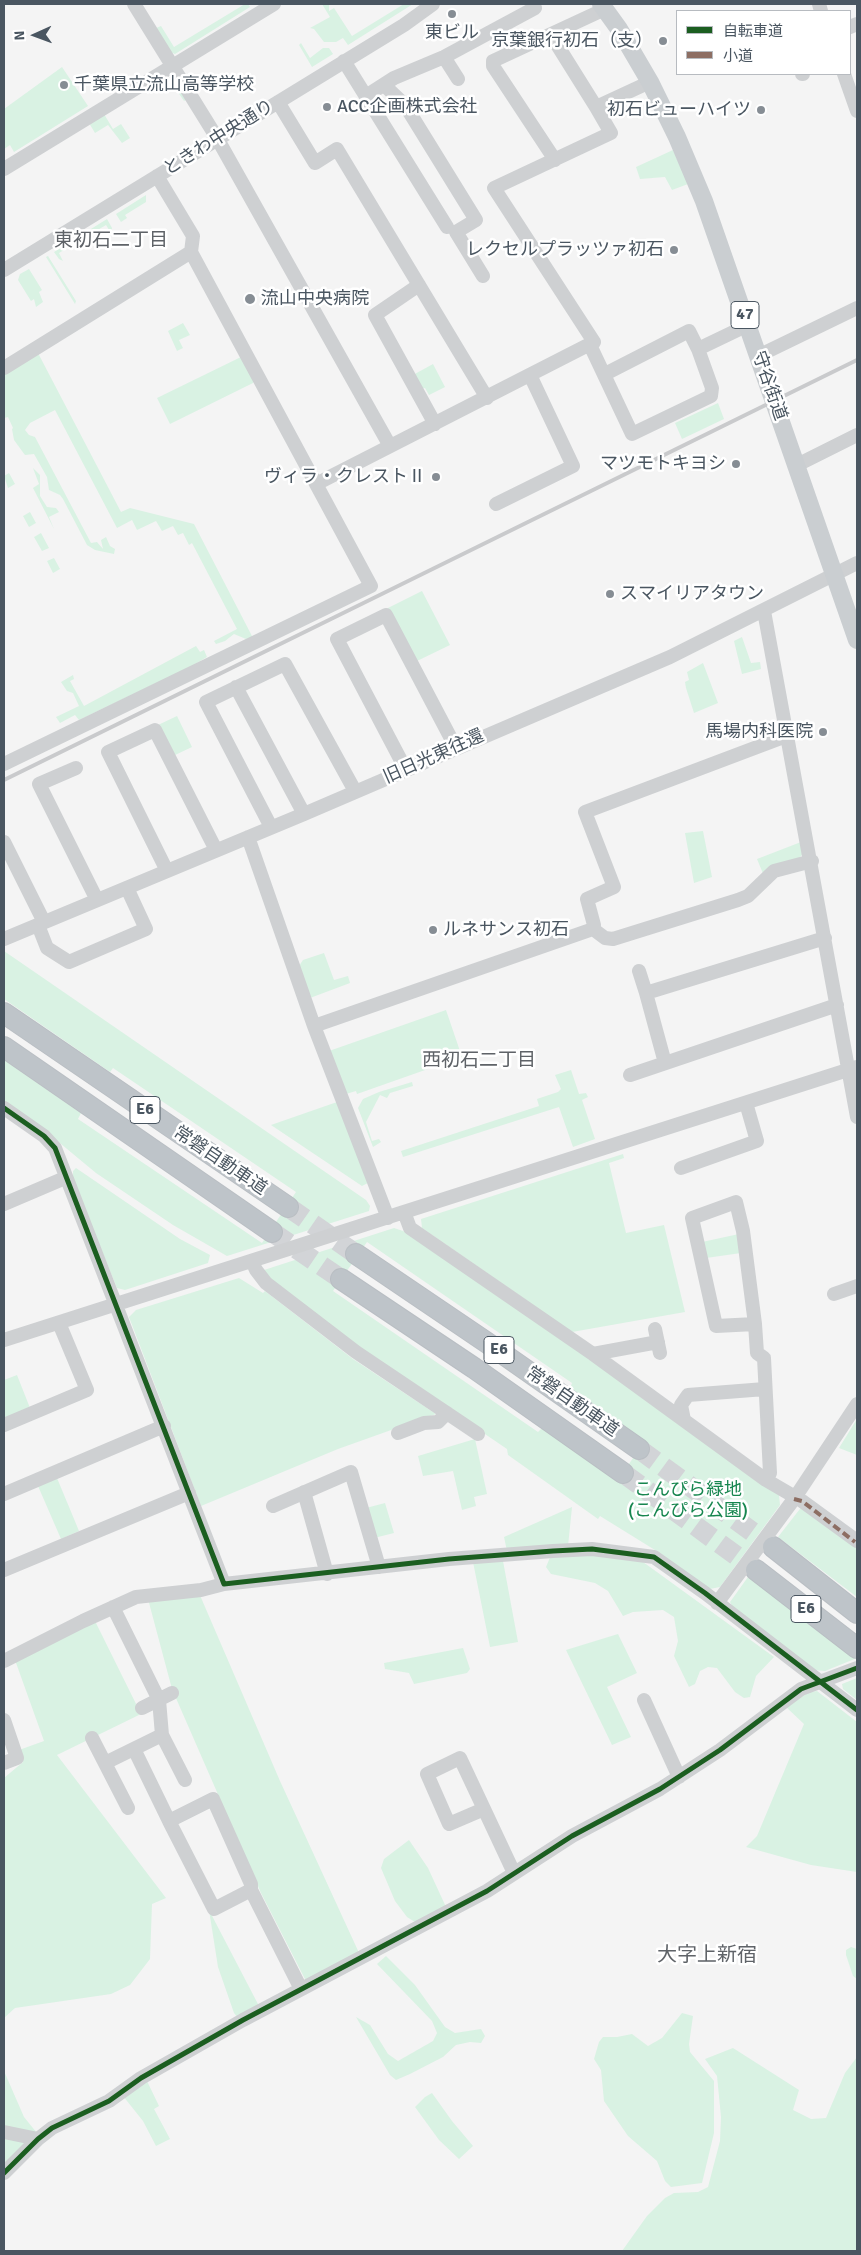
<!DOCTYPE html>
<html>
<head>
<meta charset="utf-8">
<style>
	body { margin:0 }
	#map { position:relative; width:861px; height:2255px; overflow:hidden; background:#f4f4f4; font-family:Signika,"Noto Sans JP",sans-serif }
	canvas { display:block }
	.frame { position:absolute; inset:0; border:5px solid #4a5661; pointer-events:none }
	.legend { position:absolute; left:676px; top:10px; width:175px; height:65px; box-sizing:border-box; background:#fff; border:1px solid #b7bbc0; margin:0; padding:6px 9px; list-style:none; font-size:15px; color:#4a5661 }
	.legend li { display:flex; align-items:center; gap:10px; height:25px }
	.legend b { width:25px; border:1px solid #b7bbc0 }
	.north { position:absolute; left:10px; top:10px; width:50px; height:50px; -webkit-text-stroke:4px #fff; paint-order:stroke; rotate:268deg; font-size:14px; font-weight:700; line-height:20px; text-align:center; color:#4a5661 }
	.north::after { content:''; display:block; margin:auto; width:18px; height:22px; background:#4a5661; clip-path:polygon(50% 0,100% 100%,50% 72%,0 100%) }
</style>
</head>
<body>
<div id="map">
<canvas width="861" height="2255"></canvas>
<div class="frame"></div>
<ul class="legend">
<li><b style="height:6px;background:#1b5e20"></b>自転車道</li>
<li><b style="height:6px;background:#8d6e63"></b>小道</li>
</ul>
<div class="north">N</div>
</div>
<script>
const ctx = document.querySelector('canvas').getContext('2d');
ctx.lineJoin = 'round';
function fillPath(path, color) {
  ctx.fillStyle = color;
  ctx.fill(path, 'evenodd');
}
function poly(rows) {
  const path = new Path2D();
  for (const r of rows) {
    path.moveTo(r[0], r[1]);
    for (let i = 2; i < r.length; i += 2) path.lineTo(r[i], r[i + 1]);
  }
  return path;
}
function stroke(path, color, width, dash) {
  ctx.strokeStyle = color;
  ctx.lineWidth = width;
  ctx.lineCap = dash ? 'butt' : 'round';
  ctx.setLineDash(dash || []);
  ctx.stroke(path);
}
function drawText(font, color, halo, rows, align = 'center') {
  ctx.font = font + ' Signika,"Noto Sans JP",sans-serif';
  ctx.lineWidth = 5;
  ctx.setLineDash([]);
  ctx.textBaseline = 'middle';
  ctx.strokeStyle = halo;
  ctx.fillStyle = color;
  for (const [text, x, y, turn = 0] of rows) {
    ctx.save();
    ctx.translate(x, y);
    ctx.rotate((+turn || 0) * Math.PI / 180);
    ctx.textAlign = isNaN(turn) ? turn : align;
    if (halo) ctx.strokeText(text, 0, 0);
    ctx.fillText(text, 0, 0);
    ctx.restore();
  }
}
const green = poly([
	[245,4,248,4,250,7,175,54,170,52,156,28,161,26,174,47],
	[322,4,329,4,329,11,334,8,352,36,404,4,413,4,348,45,343,38,336,42,324,42,314,29,310,28,330,17],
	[301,43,310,58,323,48,329,48,333,54,312,67,299,45],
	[62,67,88,106,14,152,10,145,4,149,4,109],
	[165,76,174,79,187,99,184,101,175,88,173,89,170,84,163,87,159,80],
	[104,114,113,129,121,124,130,138,122,143,108,125,95,133,89,123],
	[673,150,688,184,672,190,665,177,640,179,636,167],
	[146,195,146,202,125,215,127,218,121,222,116,214],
	[107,219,112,228,111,233,106,225,59,253,63,261,59,259,54,252],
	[48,256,76,301,75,304,46,257],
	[29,269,42,290,39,292,43,302,36,307,34,299,31,301,18,280,20,274],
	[183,323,190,335,179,340,183,348,177,351,168,331],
	[38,353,121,512,130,508,194,524,253,638,246,639,234,634,225,641,216,644,214,641,237,629,192,543,189,545,183,533,178,535,173,526,162,531,156,521,137,530,132,520,117,528,55,410,30,423,25,430,29,435,35,437,91,543,97,542,103,549,101,540,106,537,110,546,115,549,114,554,95,550,87,545,63,499,60,495,49,490,47,477,34,454,25,455,22,451,14,440,12,429,13,428,8,417,4,418,4,375],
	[243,356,255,379,253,383,170,424,157,398],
	[433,364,445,387,429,395,425,388,421,389,413,375],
	[718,403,724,419,682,439,675,423],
	[33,468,40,475,40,496,47,507,56,508,59,512,49,517,54,529,33,488,39,484],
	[9,473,15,484,8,488,4,476],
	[30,512,36,523,29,527,23,516],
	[41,533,49,548,42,551,34,537],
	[54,558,60,569,53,573,47,561],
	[422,591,450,645,417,661,388,608],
	[742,637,751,663,760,662,761,669,742,674,734,641],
	[196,646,200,652,204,650,207,657,190,667,79,720,75,715,60,723,56,717,79,706,73,693,67,691,61,682,73,675,74,679,70,681,84,706],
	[703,663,718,703,694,713,686,688,685,682,689,680,687,672],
	[177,716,192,747,173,756,158,725],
	[703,831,712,877,694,883,685,833],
	[801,842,803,854,797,860,764,876,757,859],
	[4,951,366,1200,370,1206,369,1211,227,1256,173,1225,96,1173,55,1139,4,1103,4,1060,81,1113,78,1119,262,1243,296,1192,113,1068,110,1072,4,999],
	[324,953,334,980,348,976,350,983,310,998,299,966,303,960],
	[446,1010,462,1057,357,1094,356,1091,346,1094,329,1051],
	[571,1070,579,1094,586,1093,588,1097,582,1100,595,1139,573,1147,559,1107,403,1157,401,1151,539,1106,537,1099,558,1092,561,1089,555,1075],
	[412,1082,413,1086,390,1093,387,1098,380,1095,366,1122,372,1141,379,1139,381,1142,373,1147,358,1108,363,1099,379,1092],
	[337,1102,368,1183,362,1186,271,1125],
	[623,1154,624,1158,609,1163,626,1233,664,1225,685,1312,572,1332,422,1228,421,1219],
	[76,1168,180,1239,210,1255,208,1263,125,1290,117,1288,73,1180,73,1171],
	[394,1228,406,1232,577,1349,779,1495,780,1505,720,1587,710,1589,689,1576,663,1555,600,1516,598,1519,508,1455,507,1449,376,1360,266,1275,264,1270],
	[367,1242,572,1383,570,1388,645,1441,617,1481,542,1428,538,1432,333,1291],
	[739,1234,741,1253,706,1258,702,1242],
	[239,1278,263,1293,265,1291,353,1359,436,1414,338,1449,201,1506,129,1317,136,1310],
	[17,1375,30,1408,4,1419,4,1380],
	[857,1419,857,1455,839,1448],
	[475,1439,487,1494,474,1497,476,1506,462,1510,453,1471,423,1476,418,1456],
	[57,1478,79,1531,61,1539,38,1486],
	[385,1503,394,1533,374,1538,366,1508],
	[803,1505,857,1547,857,1597,778,1537],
	[572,1507,568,1546,507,1551,504,1537],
	[591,1553,639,1559,774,1657,756,1676,750,1697,744,1698,735,1692,717,1668,708,1667,700,1671,695,1684,689,1687,674,1656,678,1641,674,1617,663,1610,633,1612,623,1616,608,1591,595,1583,551,1574,546,1567,551,1555],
	[503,1561,518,1642,490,1647,473,1562],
	[748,1577,852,1656,857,1650,857,1658,825,1671,813,1670,732,1606,730,1602],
	[199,1593,280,1781,360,1955,306,1981,261,1893,172,1689,148,1599],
	[94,1619,141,1714,57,1755,166,1898,152,1904,150,1959,130,1985,111,1994,15,2008,4,2018,4,1778,23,1762,19,1750,44,1741,15,1660],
	[618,1634,637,1673,607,1687,631,1737,612,1745,566,1650],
	[463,1648,470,1669,467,1673,414,1684,409,1673,385,1669,384,1663],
	[857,1678,857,1700,843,1689,842,1684],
	[817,1691,857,1722,857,1872,811,1865,746,1847,757,1836,804,1724,786,1707,804,1693],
	[409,1840,428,1868,446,1907,418,1924,407,1917,395,1901,381,1868,384,1859],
	[209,1910,259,2006,238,2018,234,2013,218,1967],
	[851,1947,857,1949,857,1979,853,1976,846,1955,846,1950],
	[386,1956,415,1985,445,2027,455,2033,481,2029,485,2036,481,2043,470,2042,456,2045,443,2057,410,2074,396,2080,390,2075,356,2017,370,2025,388,2054,398,2061,433,2041,437,2033,432,2021,377,1964],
	[682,2013,693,2016,689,2044,690,2052,714,2081,714,2133,702,2183,671,2187,665,2181,657,2161,628,2136,604,2101,601,2070,594,2059,599,2042,603,2037,617,2037,632,2034,648,2046,662,2038],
	[733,2048,799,2090,793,2110,811,2119,826,2118,845,2073,857,2057,857,2251,622,2251,647,2216,665,2198,674,2193,698,2192,708,2187,720,2141,721,2117,717,2076,705,2059],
	[4,2071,24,2117,37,2133,4,2129],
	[147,2081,159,2106,154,2109,170,2139,156,2146,143,2121,123,2096],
	[432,2093,452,2121,473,2146,459,2159,439,2140,415,2107,425,2097],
	[4,2136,30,2142,4,2168]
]);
const highwayTunnel = poly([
	[288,1207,356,1254],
	[272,1232,341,1279],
	[639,1449,773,1547],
	[623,1473,756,1570]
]);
const minor = poly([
	[134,4,217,138,390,446],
	[819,4,821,11],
	[850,27,857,24],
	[551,35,596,107],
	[444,57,458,79],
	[344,61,447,227],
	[802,74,803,74],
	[844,74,857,111],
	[384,85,405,105,476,220,456,232,483,276],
	[366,96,394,78,444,57,535,8,533,4],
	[278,102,315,163,337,149,487,398],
	[555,160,493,66,493,61,605,9],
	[4,169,274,4],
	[4,270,404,25,433,4],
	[419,285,375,315,435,424],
	[590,345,632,434,711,396,712,388,698,349],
	[758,356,857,308],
	[4,368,191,252,193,236,157,176],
	[605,374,689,331,698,349,748,325],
	[797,465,857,435],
	[316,484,594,342,494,188,611,133,596,107,650,82],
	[496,504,573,466,530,375],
	[764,611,857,1117],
	[236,687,304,814],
	[789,735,585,812,614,887,587,899,594,925,593,929,605,938,613,939,738,900,748,896,774,871,812,861],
	[4,764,371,586,191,252],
	[76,768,39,784,97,900],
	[406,770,337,639,386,615,456,748],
	[271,827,206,702,285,664,355,791],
	[248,837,314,1026,388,1218],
	[4,842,44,922],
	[167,871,108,752,155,730,216,850],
	[38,925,47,948,69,962,146,929,127,888],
	[4,939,304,814,670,657,857,563],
	[639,971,646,993],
	[314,1026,593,929],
	[665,1063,646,993,825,938],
	[630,1075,837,1005],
	[4,1108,44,1136,55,1148,224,1584,449,1559,553,1551,592,1549,654,1557,705,1593,857,1710],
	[681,1168,757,1141,746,1103],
	[4,1204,65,1178],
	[404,1212,410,1228,593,1354,766,1480,802,1501,857,1541],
	[252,1261,256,1270,266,1283,356,1352,478,1434],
	[834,1294,857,1286],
	[755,1324,716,1326,692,1218,736,1202,743,1231,755,1324,757,1353,764,1358,770,1473,766,1480],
	[655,1329,660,1353],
	[4,1340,857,1067],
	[593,1354,658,1342],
	[684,1420,681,1405,688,1395,765,1389],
	[4,1425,87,1390,59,1323],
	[398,1433,424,1423,438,1422,447,1413],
	[304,1492,327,1574],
	[4,1494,164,1426],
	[273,1506,351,1472,379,1567],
	[4,1570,189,1493],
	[717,1603,794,1499,857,1404],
	[113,1607,159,1700,162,1735,185,1780],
	[4,1661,83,1621,136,1597,201,1590,224,1584],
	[644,1700,679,1777],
	[142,1708,172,1693],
	[4,1720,17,1758,4,1763],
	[92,1738,128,1808],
	[134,1749,169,1821],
	[105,1763,162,1735],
	[484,1809,449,1824,427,1774,460,1758,484,1809,514,1873],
	[251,1890,214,1909,169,1821,213,1799,251,1884,251,1890,301,1989],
	[4,2132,38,2139],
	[4,2173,38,2139,52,2128,109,2101,141,2078,243,2020,487,1891,572,1836,660,1789,720,1750,801,1689,857,1668]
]);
const major = poly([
	[601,4,619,29,650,82,677,137,704,201,857,640]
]);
const highway = poly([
	[4,1013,288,1207],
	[4,1047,272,1232],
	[356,1254,486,1342,639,1449],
	[341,1279,474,1368,623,1473],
	[773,1547,857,1613],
	[756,1570,857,1648]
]);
const rail = poly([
	[4,780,857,360]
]);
const quiet = poly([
	[794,1499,802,1501,855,1542]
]);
const cycleway = poly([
	[4,1108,44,1136,55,1148,224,1584,449,1559,553,1551,592,1549,654,1557,705,1593,857,1710],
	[4,2173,38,2139,52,2128,109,2101,141,2078,243,2020,487,1891,572,1836,660,1789,720,1750,801,1689,857,1668]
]);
const markers = [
	[452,14,5,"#868d94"],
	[663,41,5,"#868d94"],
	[64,85,5,"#868d94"],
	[327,107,5,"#868d94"],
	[761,110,5,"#868d94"],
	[674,250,5,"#868d94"],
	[250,299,6,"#868d94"],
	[736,464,5,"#868d94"],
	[436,477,5,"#868d94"],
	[610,594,5,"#868d94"],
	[823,732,5,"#868d94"],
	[433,930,5,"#868d94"]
];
const shields = [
	[745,315,28],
	[145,1110,30],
	[499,1350,30],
	[806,1609,30]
];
const shieldNames = [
	["47",745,315],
	["E6",145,1110],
	["E6",499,1350],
	["E6",806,1609]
];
const poiNames = [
	["東ビル",452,33,"center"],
	["京葉銀行初石（支）",653,41],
	["千葉県立流山高等学校",74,85,"left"],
	["ACC企画株式会社",337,107,"left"],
	["初石ビューハイツ",751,110],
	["レクセルプラッツァ初石",664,250],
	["流山中央病院",261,299,"left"],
	["マツモトキヨシ",726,464],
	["ヴィラ・クレストⅡ",426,477],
	["スマイリアタウン",620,594,"left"],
	["馬場内科医院",813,732],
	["ルネサンス初石",443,930,"left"]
];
const streetNames = [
	["ときわ中央通り",219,138,-32],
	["守谷街道",769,386,71],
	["旧日光東往還",434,757,-24],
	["常磐自動車道",220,1161,34],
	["常磐自動車道",572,1402,35]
];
const parkNames = [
	["こんぴら緑地",688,1490],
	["(こんぴら公園)",688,1511]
];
const neighbourhoodNames = [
	["東初石二丁目",111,241],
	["西初石二丁目",479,1061]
];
const quarterNames = [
	["大字上新宿",707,1956]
];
fillPath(green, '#d9f2e3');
stroke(highwayTunnel, '#d2d4d7', 20, [20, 10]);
stroke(highway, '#b9bec3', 22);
stroke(minor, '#ced0d2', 14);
stroke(major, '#caced1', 18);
stroke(highway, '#bec4c9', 20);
stroke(rail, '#c9cacc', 4);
stroke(quiet, '#8d6e63', 4, [8, 4]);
stroke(cycleway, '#1b5e20', 5);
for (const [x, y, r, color] of markers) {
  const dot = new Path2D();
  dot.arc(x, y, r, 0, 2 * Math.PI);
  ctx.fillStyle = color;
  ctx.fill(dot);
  stroke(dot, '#fff', 2);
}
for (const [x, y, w] of shields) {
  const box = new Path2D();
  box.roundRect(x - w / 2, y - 13.5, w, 27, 4);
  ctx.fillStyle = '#fff';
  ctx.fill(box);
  stroke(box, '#4a5661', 1);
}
drawText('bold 16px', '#4a5661', null, shieldNames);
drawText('18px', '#4a5661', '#fff', poiNames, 'right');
drawText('18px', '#4a5661', '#fff', streetNames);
drawText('18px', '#17864f', '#fff', parkNames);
drawText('19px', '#5f6368', '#fff', neighbourhoodNames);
drawText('20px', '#5f6368', '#fff', quarterNames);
</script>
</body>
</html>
